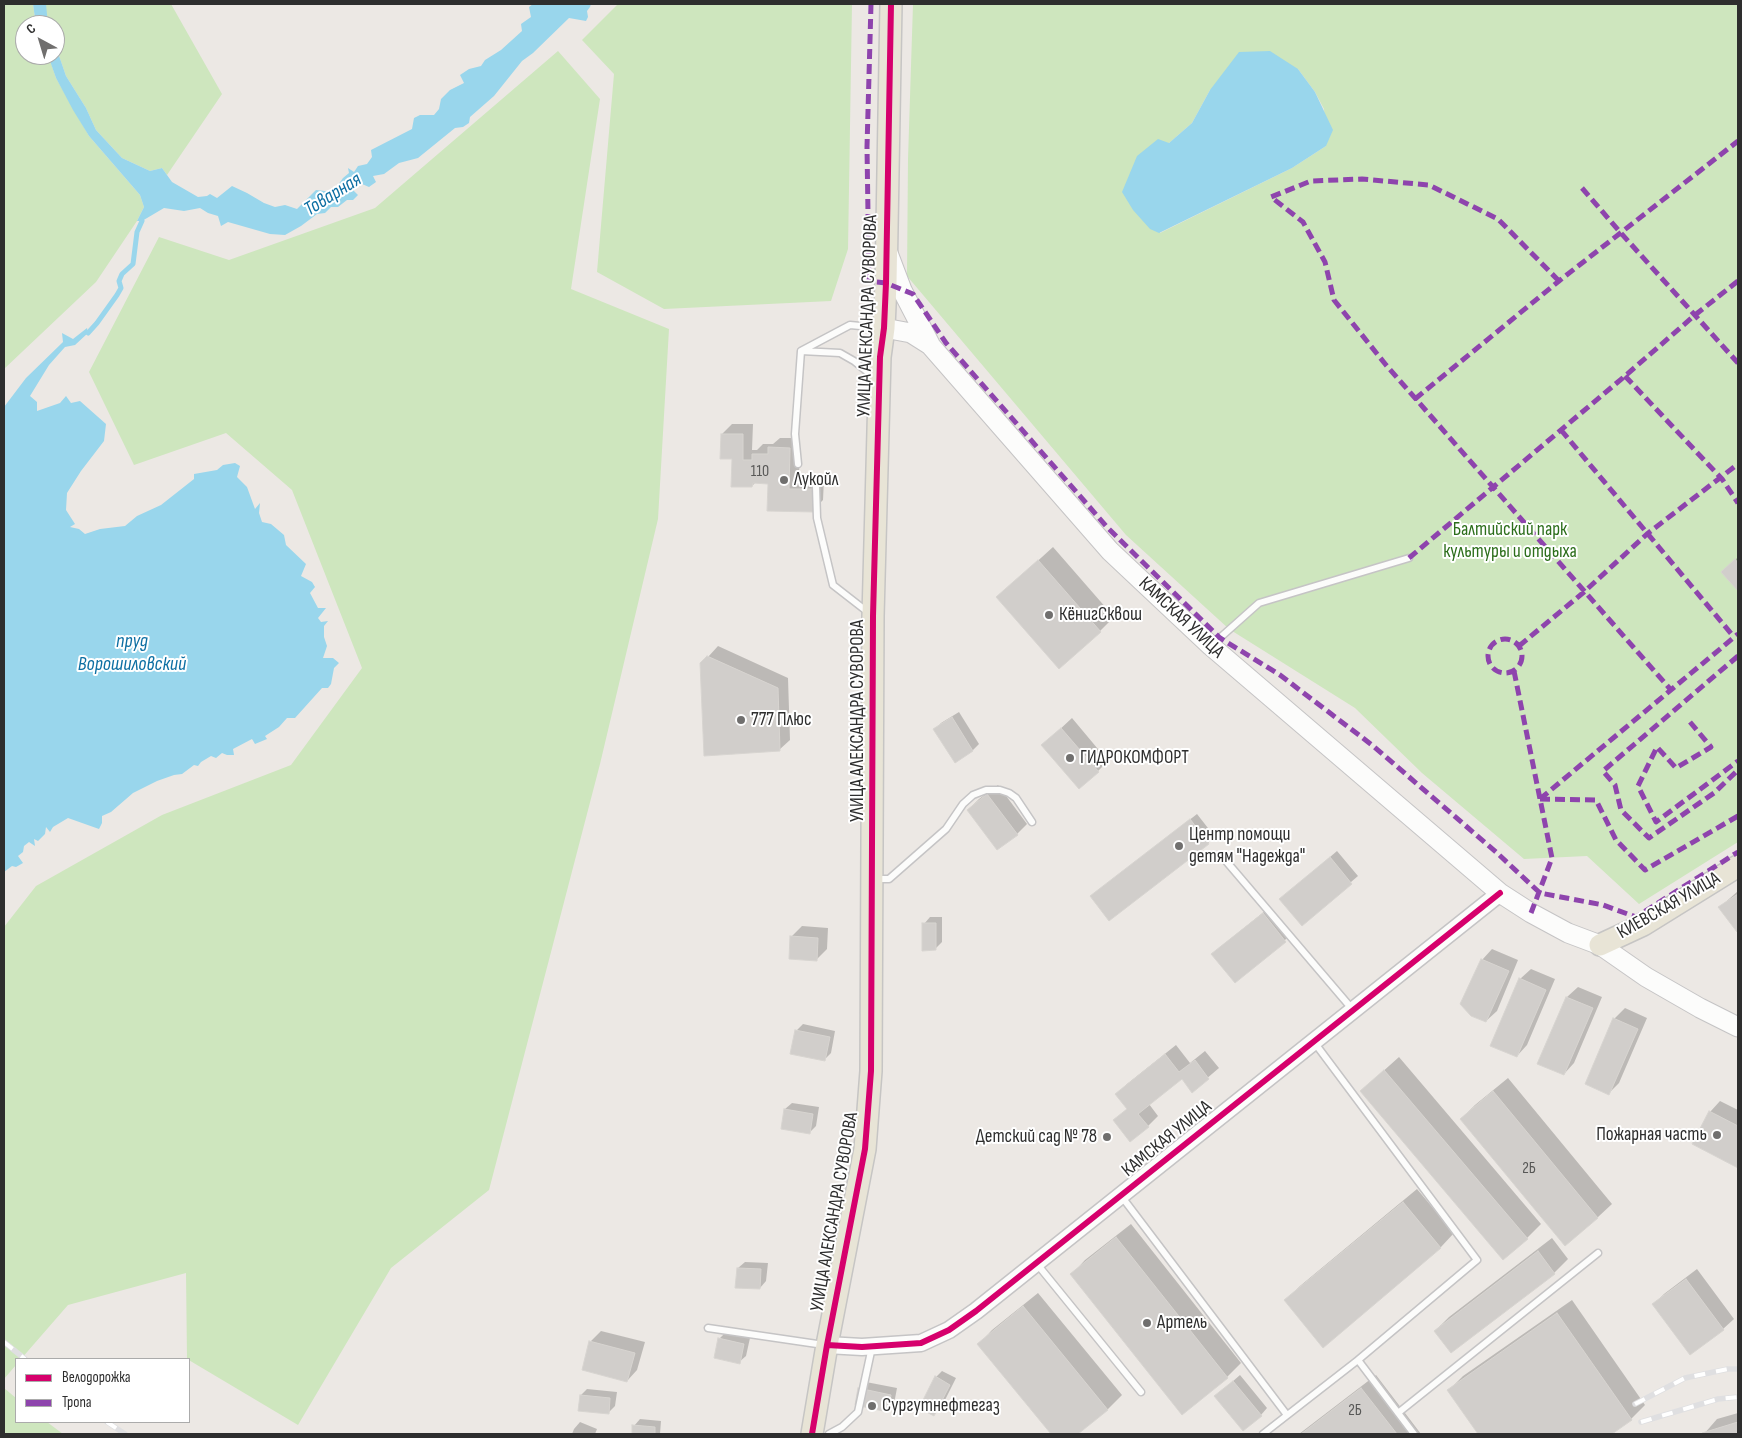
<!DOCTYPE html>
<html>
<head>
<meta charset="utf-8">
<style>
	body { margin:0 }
	#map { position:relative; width:1742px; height:1438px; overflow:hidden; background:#ece8e4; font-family:"Sofia Sans Condensed",sans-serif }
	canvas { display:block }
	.frame { position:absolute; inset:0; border:5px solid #2e2e2e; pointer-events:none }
	.legend { position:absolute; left:15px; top:1358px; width:175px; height:65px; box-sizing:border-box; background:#fff; border:1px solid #ababab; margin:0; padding:6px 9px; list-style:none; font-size:15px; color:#2e2e2e }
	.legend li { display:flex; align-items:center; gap:10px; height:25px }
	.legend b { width:25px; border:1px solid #ababab }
	.north { position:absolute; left:15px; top:15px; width:50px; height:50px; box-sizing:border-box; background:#fff; border:1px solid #ababab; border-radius:50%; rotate:321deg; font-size:14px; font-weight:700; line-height:20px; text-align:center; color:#2e2e2e }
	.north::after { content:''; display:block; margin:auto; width:18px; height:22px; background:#706f6e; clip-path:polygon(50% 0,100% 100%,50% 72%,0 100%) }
</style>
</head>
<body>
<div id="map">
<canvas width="1742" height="1438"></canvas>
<div class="frame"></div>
<ul class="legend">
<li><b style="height:6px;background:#d6006c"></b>Велодорожка</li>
<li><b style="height:6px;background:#8e44ad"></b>Тропа</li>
</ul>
<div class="north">С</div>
</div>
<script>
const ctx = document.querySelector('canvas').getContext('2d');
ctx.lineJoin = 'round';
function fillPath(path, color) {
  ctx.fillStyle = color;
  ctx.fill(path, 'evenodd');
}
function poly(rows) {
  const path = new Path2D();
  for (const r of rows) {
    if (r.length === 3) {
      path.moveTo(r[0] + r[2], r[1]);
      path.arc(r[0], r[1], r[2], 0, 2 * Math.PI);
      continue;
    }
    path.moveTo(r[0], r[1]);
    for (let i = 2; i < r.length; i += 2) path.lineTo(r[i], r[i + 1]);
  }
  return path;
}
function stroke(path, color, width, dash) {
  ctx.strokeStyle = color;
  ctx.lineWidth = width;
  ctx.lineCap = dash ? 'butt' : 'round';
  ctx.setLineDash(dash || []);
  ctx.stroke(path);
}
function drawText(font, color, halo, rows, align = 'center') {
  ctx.font = font + ' "Sofia Sans Condensed",sans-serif';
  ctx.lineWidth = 4;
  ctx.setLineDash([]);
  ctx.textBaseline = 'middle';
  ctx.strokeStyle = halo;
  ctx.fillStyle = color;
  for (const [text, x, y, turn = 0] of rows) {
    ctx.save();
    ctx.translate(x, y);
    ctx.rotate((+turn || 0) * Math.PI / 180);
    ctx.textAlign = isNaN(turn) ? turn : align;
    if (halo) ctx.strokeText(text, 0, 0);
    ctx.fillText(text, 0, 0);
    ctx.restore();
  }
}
const green = poly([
	[4,4,33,4,36,25,25,25,25,55,46,55,50,60,56,78,89,136,140,195,144,207,137,221,96,282,4,369],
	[46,4,171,4,222,94,167,175,162,168,150,171,122,158,96,130,86,108,66,76,55,44,55,25,48,25,46,21],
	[618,4,852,4,848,249,831,301,664,309,597,272,614,74,582,40],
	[913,4,1738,4,1738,842,1639,904,1587,856,1524,859,1422,773,1355,708,1229,629,1126,535,907,276,908,159],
	[1298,69,1315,92,1324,109,1326,146,1292,168,1160,233,1169,143,1192,123,1210,90],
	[558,51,600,99,571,289,669,329,658,519,600,764,489,1190,391,1268,298,1425,187,1359,186,1273,68,1305,21,1359,16,1359,16,1365,4,1379,4,927,36,886,162,815,291,765,362,668,292,490,226,433,134,465,89,372,159,237,229,260,375,208],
	[4,1388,16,1398,16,1422,47,1422,63,1434,4,1434]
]);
const water = poly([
	[33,4,46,4,48,25,36,25],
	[533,4,591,4,590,7,587,11,588,17,586,21,569,18,533,53,522,61,494,96,470,117,469,123,463,127,455,128,418,158,399,163,384,174,373,176,376,182,369,187,362,184,353,190,358,195,353,200,347,200,338,207,331,207,325,213,317,214,301,226,285,235,270,234,228,222,221,226,218,216,208,213,200,208,184,211,164,208,142,221,137,221,144,207,140,195,89,136,73,110,56,78,50,61,46,55,55,55,55,44,66,76,86,108,96,130,122,158,150,171,162,168,172,182,198,197,207,196,210,194,217,198,232,186,247,193,264,203,275,207,285,205,297,209,316,190,333,192,343,178,349,173,348,168,354,172,358,166,367,164,372,157,371,150,412,129,414,118,420,115,434,115,439,109,441,99,450,90,464,83,460,75,469,69,481,66,485,60,501,50,522,31,521,24,531,17,529,7],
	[1270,51,1298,69,1315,92,1333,130,1326,146,1292,168,1159,233,1150,229,1133,210,1122,192,1137,156,1158,139,1169,143,1192,123,1210,90,1239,52],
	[87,328,88,333,75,345,65,347,49,365,30,396,37,402,37,411,60,403,66,396,71,403,80,401,106,424,104,441,81,471,67,493,66,510,75,524,70,527,79,529,85,534,100,529,125,526,137,516,161,505,194,479,194,474,217,470,223,465,235,463,240,466,237,477,247,487,255,509,260,503,259,513,262,522,271,524,284,535,286,545,306,564,301,576,312,582,315,587,310,593,318,608,326,608,318,618,321,622,328,621,324,626,324,637,327,646,323,658,333,658,339,663,334,668,331,684,328,688,322,688,295,718,287,718,279,727,265,736,267,739,255,744,252,739,233,749,234,755,227,755,222,753,216,758,211,756,201,762,198,766,194,765,182,774,174,775,157,781,133,793,111,812,102,816,102,823,99,829,68,818,53,827,50,832,46,827,45,834,38,841,34,839,35,846,29,842,24,846,23,852,18,856,23,863,16,867,12,866,4,872,4,407,26,378,63,342,62,333,73,339]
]);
const shadow = poly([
	[732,424,753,424,752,450,757,450,763,444,773,444,780,438,800,438,799,479,824,479,823,500,813,510,769,482,756,482,752,486,733,458,722,434],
	[1053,547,1114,617,1100,631,998,597],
	[1738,557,1738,589,1723,572],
	[718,646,788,678,790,740,779,750,708,657],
	[959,712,979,744,973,750,955,761,935,730,941,723],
	[1072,718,1108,761,1098,771,1043,745],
	[998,785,1027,824,1017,834,968,810,979,799],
	[1197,814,1215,837,1208,843,1092,896],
	[1337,851,1358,876,1302,924,1288,893],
	[1738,891,1738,930,1737,930,1720,907],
	[1270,907,1292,934,1235,982,1219,948],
	[930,917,942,917,942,942,935,949,924,924],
	[802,926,828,928,827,949,816,960,791,937],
	[1492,949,1518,960,1497,1011,1486,1021,1482,960],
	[1531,969,1555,979,1527,1045,1517,1056,1520,979],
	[1578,987,1602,997,1574,1063,1564,1074,1539,1063,1567,997],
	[1625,1008,1647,1018,1619,1083,1609,1093,1614,1019],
	[803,1024,835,1031,831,1053,824,1060,796,1031],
	[1176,1045,1190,1063,1205,1051,1219,1068,1192,1091,1182,1078,1149,1104,1158,1116,1148,1126,1115,1120,1128,1108,1117,1094,1127,1084],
	[1399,1057,1541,1224,1527,1238,1361,1091],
	[1508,1078,1612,1204,1598,1217,1565,1244,1461,1119,1475,1105],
	[1720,1101,1738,1110,1738,1166,1694,1143,1710,1112],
	[792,1103,819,1107,816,1126,809,1133,785,1109],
	[1417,1189,1454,1233,1441,1247,1323,1346,1286,1300,1300,1286],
	[1131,1224,1241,1363,1227,1377,1182,1413,1072,1274,1085,1260],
	[1552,1238,1568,1259,1554,1273,1435,1331,1449,1317],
	[745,1262,768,1263,766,1281,760,1288,738,1268],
	[1697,1269,1734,1319,1723,1329,1654,1304,1664,1294],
	[1038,1293,1122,1395,1108,1409,1076,1434,1053,1434,979,1344,992,1330],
	[1572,1300,1645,1405,1631,1419,1610,1434,1480,1434,1449,1390,1463,1376],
	[601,1331,645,1342,637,1370,627,1381,583,1369,591,1341],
	[726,1332,750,1338,746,1356,739,1362,719,1339],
	[942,1371,956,1378,941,1408,934,1414,936,1377],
	[1240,1375,1267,1408,1261,1415,1216,1396],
	[1376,1375,1421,1434,1299,1434],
	[866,1382,897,1388,894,1404,887,1411,859,1388],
	[587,1389,617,1392,615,1406,608,1413,581,1395],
	[1738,1413,1738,1434,1704,1434,1717,1419],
	[640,1419,661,1421,660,1434,633,1434,634,1426],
	[580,1422,597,1429,595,1434,572,1434,574,1429]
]);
const stream = poly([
	[88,333,97,323,117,295,121,288,119,281,122,274,133,264,137,232,142,221]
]);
const building = poly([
	[721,434,743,434,743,460,752,460,752,454,768,454,768,447,790,448,789,489,814,489,814,512,767,511,768,484,753,483,752,487,731,487,732,459,720,459,721,434],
	[1735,559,1738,563,1738,591,1721,572,1735,559],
	[1038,560,1101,632,1059,669,996,597,1038,560],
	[707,656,778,688,780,751,704,756,700,663,707,656],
	[952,717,973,751,955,763,933,729,952,717],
	[1061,728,1099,772,1079,789,1041,745,1061,728],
	[987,794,1018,835,997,850,967,810,987,794],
	[1190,819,1209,844,1109,921,1090,896,1190,819],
	[1330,857,1352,884,1302,926,1279,899,1330,857],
	[1738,894,1738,931,1737,932,1718,907,1738,894],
	[1263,913,1286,942,1235,983,1211,954,1263,913],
	[922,923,936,923,936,950,922,951,922,923],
	[790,936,818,938,817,961,789,959,790,936],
	[1481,959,1509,971,1486,1022,1471,1016,1460,1004,1481,959],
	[1519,978,1546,990,1517,1057,1490,1046,1519,978],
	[1566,997,1593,1008,1564,1075,1537,1064,1566,997],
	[1613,1018,1638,1029,1609,1095,1585,1084,1613,1018],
	[795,1030,830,1037,825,1061,790,1054,795,1030],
	[1165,1054,1179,1072,1195,1060,1209,1079,1192,1093,1182,1079,1138,1114,1149,1127,1130,1142,1113,1120,1127,1109,1115,1094,1165,1054],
	[1384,1070,1528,1239,1503,1260,1360,1091,1384,1070],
	[1493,1091,1598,1218,1565,1246,1460,1119,1493,1091],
	[784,1109,813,1114,810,1134,781,1129,784,1109],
	[1709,1111,1738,1126,1738,1168,1692,1144,1709,1111],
	[1403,1202,1441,1248,1323,1348,1284,1300,1403,1202],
	[1116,1237,1228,1378,1182,1415,1070,1274,1116,1237],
	[1538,1251,1555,1274,1451,1353,1434,1331,1538,1251],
	[737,1268,761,1269,760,1289,735,1288,737,1268],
	[1686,1279,1724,1330,1690,1355,1652,1304,1686,1279],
	[1023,1306,1108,1410,1078,1434,1051,1434,977,1344,1023,1306],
	[1557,1313,1632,1420,1612,1434,1478,1434,1447,1390,1557,1313],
	[718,1338,744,1344,740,1364,714,1358,718,1338],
	[589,1341,635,1353,627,1382,582,1370,589,1341],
	[935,1376,950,1385,934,1416,919,1408,935,1376],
	[1233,1381,1262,1416,1243,1431,1214,1396,1233,1381],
	[858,1388,891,1395,888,1412,855,1405,858,1388],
	[1361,1388,1397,1434,1301,1434,1361,1388],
	[580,1395,610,1398,609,1414,578,1411,580,1395],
	[1738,1422,1738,1434,1702,1434,1702,1433,1738,1422],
	[632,1425,655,1427,655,1434,632,1434,632,1425]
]);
const service = poly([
	[801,351,840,353,854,361,875,378],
	[798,464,795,434,801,351,850,325,881,328],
	[816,486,817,518,833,585,869,613],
	[1213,644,1259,603,1409,558],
	[1226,861,1353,1010],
	[874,879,889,879,946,829,963,804,973,795,986,790,1000,790,1009,793,1016,798,1032,822],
	[1314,1042,1477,1260,1358,1360,1414,1434],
	[1122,1197,1287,1415],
	[1037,1264,1141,1392],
	[708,1328,824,1345],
	[1398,1413,1598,1253],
	[829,1434,842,1427,858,1412,872,1347],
	[1263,1434,1358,1360]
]);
const tertiary = poly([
	[827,1345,862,1347,921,1343,949,1330,976,1311,1500,893]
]);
const secondary = poly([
	[888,253,902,290,930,344],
	[884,328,911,333,930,345,1110,551,1211,646,1500,893,1531,913,1568,933,1600,945,1646,977,1700,1008,1738,1027]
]);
const primary = poly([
	[1600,945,1643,925,1738,866],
	[812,1434,827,1345,865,1149,871,1071,873,616,880,357,884,328,886,283,891,4]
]);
const rail = poly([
	[4,1342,25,1359],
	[1635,1404,1685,1378,1728,1369,1738,1369],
	[107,1422,125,1434],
	[1641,1422,1718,1399,1738,1397]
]);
const quiet = poly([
	[871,4,867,147,869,281,886,283,913,294,946,343,1107,527,1220,638,1280,675,1372,745,1496,852,1540,893,1603,905,1636,917,1738,852],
	[1582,188,1620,232,1738,363],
	[1559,281,1498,219,1429,185,1362,179,1311,181,1271,197,1303,222,1325,262,1334,300,1386,365,1671,690],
	[1625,376,1722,479,1738,503],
	[1415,399,1559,281,1738,141],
	[1561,430,1734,637],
	[1409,558,1625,376,1695,315,1738,281],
	[1505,656,17],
	[1519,646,1584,592,1647,534,1738,464],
	[1738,656,1603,771,1615,785,1621,810,1649,838,1714,793,1738,770],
	[1514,671,1552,858,1531,913],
	[1690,722,1711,747,1676,768,1657,747,1638,786,1656,822,1738,761],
	[1540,799,1738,634],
	[1540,799,1596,800,1616,840,1645,870,1738,816]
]);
const cycleway = poly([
	[827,1345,862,1347,921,1343,949,1330,976,1311,1500,893],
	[812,1434,827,1345,865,1149,871,1071,873,616,880,357,884,328,886,283,891,4]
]);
const markers = [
	[784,480,5,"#706f6e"],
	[1049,615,5,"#706f6e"],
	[741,720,5,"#706f6e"],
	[1070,758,5,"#706f6e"],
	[1179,846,5,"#706f6e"],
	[1717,1135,5,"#706f6e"],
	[1107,1137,5,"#706f6e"],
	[1147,1323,5,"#706f6e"],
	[872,1406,5,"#706f6e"]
];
const numberNames = [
	["110",760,472],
	["2Б",1529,1169],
	["2Б",1355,1411]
];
const streetNames = [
	["УЛИЦА АЛЕКСАНДРА СУВОРОВА",868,316,-88],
	["КАМСКАЯ УЛИЦА",1181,618,43],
	["УЛИЦА АЛЕКСАНДРА СУВОРОВА",858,721,-90],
	["КИЕВСКАЯ УЛИЦА",1669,906,-30],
	["КАМСКАЯ УЛИЦА",1167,1139,-39],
	["УЛИЦА АЛЕКСАНДРА СУВОРОВА",835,1212,-80]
];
const poiNames = [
	["Лукойл",794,480],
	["КёнигСквош",1059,615],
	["777 Плюс",751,720],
	["ГИДРОКОМФОРТ",1080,758],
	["Центр помощи",1189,835],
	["детям \"Надежда\"",1189,857],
	["Пожарная часть",1707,1135,"right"],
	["Детский сад № 78",1097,1137,"right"],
	["Артель",1157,1323],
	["Сургутнефтегаз",882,1406]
];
const parkNames = [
	["Балтийский парк",1510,530],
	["культуры и отдыха",1510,552]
];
const waterNames = [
	["Товарная",333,195,-32],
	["пруд",132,642],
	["Ворошиловский",132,665]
];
fillPath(green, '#cee6be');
fillPath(water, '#99d6ec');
fillPath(shadow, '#0003');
stroke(stream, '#99d6ec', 5);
fillPath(building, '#d1cecb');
stroke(building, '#d7d4d0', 1);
stroke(service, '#c5c4c5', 9);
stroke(tertiary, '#c5c4c5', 19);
stroke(secondary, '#c5c4c5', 21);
stroke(primary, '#c6c5c4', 24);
stroke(service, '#fcfcfb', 6);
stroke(tertiary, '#fcfcfb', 16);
stroke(secondary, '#fcfcfb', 19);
stroke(primary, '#e8e4d6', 21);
stroke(rail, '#dfdfe1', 5.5);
stroke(rail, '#fff', 4, [11]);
stroke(quiet, '#8e44ad', 5, [10, 5]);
stroke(cycleway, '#d6006c', 6);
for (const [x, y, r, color] of markers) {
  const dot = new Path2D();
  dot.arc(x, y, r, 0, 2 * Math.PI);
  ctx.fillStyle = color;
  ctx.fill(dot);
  stroke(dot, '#fff', 2);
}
drawText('16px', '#585857', null, numberNames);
drawText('19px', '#2e2e2e', '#fff', streetNames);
drawText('19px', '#2e2e2e', '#fff', poiNames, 'left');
drawText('19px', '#2c6e1b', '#fff', parkNames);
drawText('italic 20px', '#0d6fa3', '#fff', waterNames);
</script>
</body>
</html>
